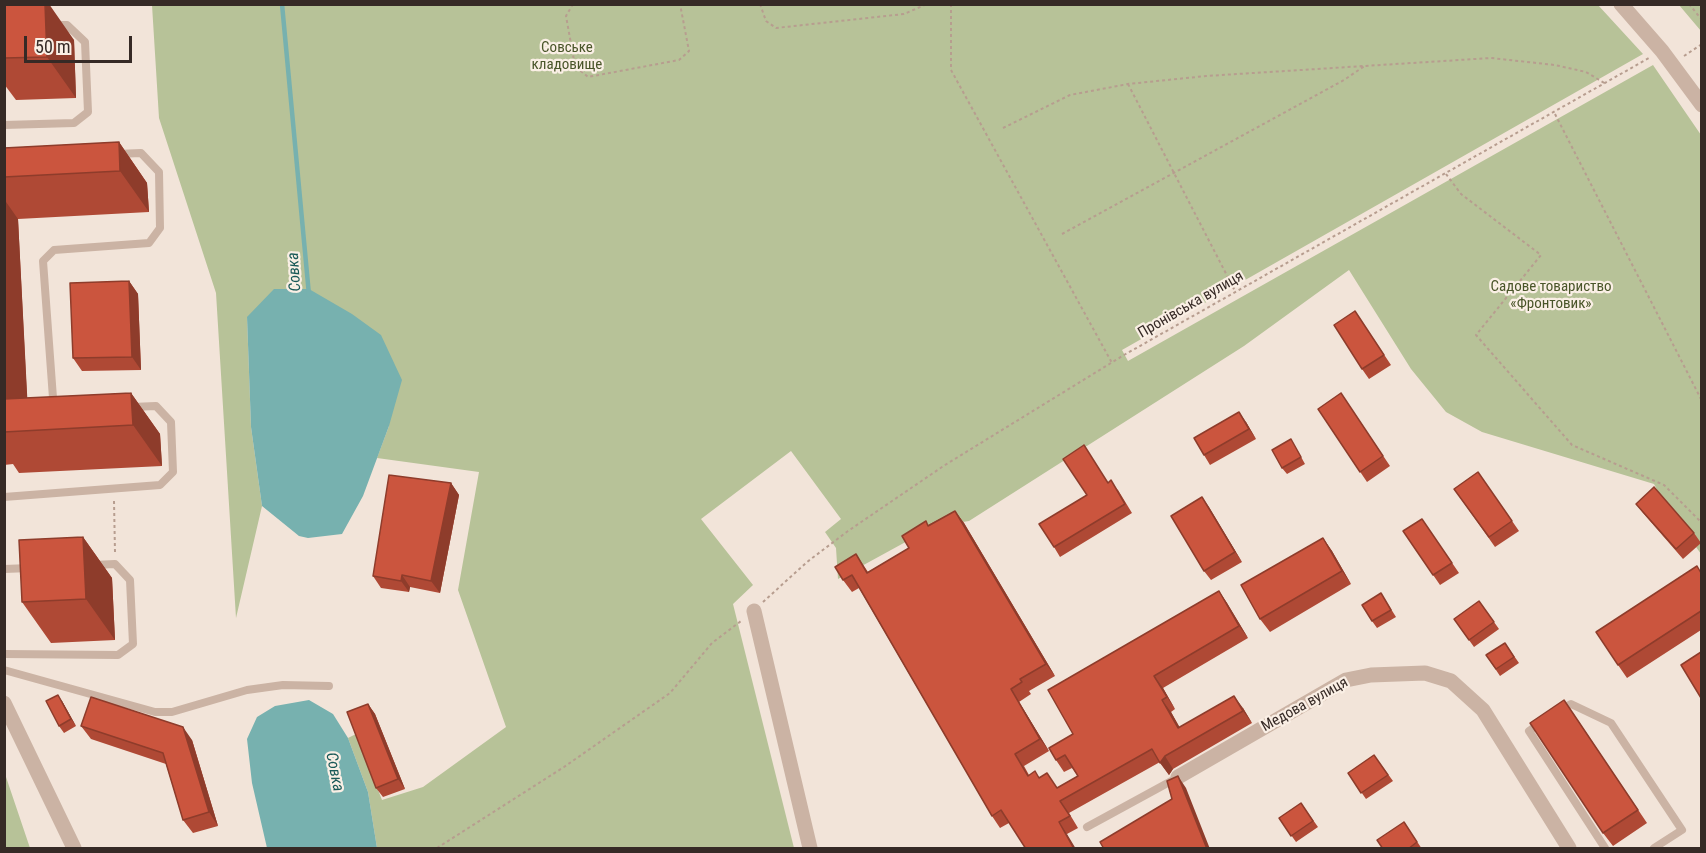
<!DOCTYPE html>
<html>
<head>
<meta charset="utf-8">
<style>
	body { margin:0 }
	#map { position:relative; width:1706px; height:853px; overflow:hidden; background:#f2e4d9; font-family:"Roboto Condensed",sans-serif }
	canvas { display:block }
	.frame { position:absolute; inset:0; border:6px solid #362a26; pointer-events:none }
	.scale { position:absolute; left:24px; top:36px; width:108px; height:27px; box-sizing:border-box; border:3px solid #362a26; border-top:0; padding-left:8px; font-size:18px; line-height:21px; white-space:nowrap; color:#362a26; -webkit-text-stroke:4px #faefe5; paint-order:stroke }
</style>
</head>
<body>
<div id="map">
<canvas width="1706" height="853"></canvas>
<div class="frame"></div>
<div class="scale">50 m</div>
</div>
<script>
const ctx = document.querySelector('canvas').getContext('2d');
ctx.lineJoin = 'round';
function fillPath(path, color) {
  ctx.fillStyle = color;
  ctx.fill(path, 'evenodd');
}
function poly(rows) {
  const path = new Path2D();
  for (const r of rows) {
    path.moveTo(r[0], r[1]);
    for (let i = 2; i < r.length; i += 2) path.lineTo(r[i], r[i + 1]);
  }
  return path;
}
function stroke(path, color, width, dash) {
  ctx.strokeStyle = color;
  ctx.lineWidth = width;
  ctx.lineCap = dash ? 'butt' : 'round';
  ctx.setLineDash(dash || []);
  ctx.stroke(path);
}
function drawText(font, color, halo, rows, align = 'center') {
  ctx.font = font + ' "Roboto Condensed",sans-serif';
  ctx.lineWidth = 4.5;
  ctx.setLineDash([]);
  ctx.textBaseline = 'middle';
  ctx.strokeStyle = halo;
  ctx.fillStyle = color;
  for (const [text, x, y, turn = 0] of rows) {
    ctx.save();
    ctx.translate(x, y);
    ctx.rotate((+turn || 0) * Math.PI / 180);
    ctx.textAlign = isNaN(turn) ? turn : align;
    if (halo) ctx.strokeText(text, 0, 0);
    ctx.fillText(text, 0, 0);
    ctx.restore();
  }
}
const green = poly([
	[152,5,1598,5,1643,54,1122,350,1128,361,1653,65,1701,135,1701,554,1696,547,1699,544,1661,497,1654,484,1482,432,1446,412,1411,369,1349,270,1244,346,969,521,933,527,838,579,836,548,825,532,841,519,791,451,701,519,753,585,733,604,794,848,377,848,368,792,348,738,356,734,382,800,423,787,506,727,458,590,479,472,377,458,389,426,247,317,251,427,262,506,236,618,216,293,159,118],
	[1679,5,1701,5,1701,31],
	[5,774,30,848,5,848]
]);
const water = poly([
	[274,289,309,289,352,314,381,335,402,380,389,426,363,496,342,534,308,538,299,536,262,506,251,427,247,317],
	[309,700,333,714,348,738,368,792,377,848,267,848,252,783,247,739,257,717,275,706]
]);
const stream = poly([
	[282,4,309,295]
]);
const path = poly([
	[573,4,566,16,575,66,588,77,679,60,689,51,680,4],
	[760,4,766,21,776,28,904,14,927,4],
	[951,4,951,70,1112,363],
	[1137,4,1199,4],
	[1689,4,1702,20],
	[1684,56,1702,44],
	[1128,84,1235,291],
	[1555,114,1702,401],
	[1003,128,1070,95,1128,84,1206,76,1491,58,1555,65,1586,72,1606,84],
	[1446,174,1461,194,1541,255,1476,335,1572,445,1664,485,1702,523],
	[1062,234,1344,80,1366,65],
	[114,501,115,552],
	[763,602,807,562,848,531,945,465,1124,355,1649,58],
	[437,848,564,767,670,693,712,643,741,621]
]);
const lane = poly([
	[4,125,74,123,88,112,85,42,67,25,52,25],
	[60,403,53,398,43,261,54,250,149,243,160,228,159,172,141,153,116,154],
	[4,497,160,485,173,472,171,422,156,406,132,407],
	[4,569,30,568],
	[4,654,118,655,133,644,130,580,115,564,94,565],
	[4,670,155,712,172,712,247,690,283,685,329,686],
	[1560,710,1571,704,1611,723,1682,830,1654,848],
	[1542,722,1529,731,1605,848],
	[1087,827,1175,779]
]);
const street = poly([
	[1621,4,1662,51,1702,105],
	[754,611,810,848],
	[4,703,74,848],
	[1178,777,1346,680,1371,675,1425,673,1451,681,1483,710,1569,848]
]);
const wall = poly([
	[4,4,74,40,76,98,16,100,4,84],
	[119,142,147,183,149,212,18,219,27,398,131,393,160,434,162,466,19,473,13,464,4,465,4,148],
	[129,281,138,294,141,370,82,371,73,358],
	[1355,311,1391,365,1369,379,1362,369],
	[1341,393,1390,466,1367,482,1318,409],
	[1246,422,1256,439,1210,465,1204,455],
	[1295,446,1305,464,1287,474,1282,468],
	[1478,472,1519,531,1495,547,1454,489],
	[1108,482,1118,490,1132,513,1060,557,1054,547],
	[451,483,459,495,440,593,410,587,409,592,381,588,373,576],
	[1202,497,1242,562,1211,580,1204,571],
	[1636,504,1694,533,1701,543,1683,559,1643,513],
	[955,511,964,523,1055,676,1029,691,1031,694,1019,702,1049,751,1024,766,1029,775,1040,777,1057,788,1078,776,1072,768,1064,772,1056,760,1073,734,1219,591,1227,603,1248,638,1163,688,1175,709,1171,712,1179,727,1243,708,1252,723,1173,769,1169,775,1160,762,1069,813,1078,828,1067,834,1009,823,1000,828,992,816,859,588,852,592,843,580,856,554,868,572,909,548,928,525],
	[1422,519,1459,573,1440,585,1403,531],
	[83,537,112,578,115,640,51,643,22,602],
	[1323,538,1332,551,1351,584,1270,632,1260,619],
	[1701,573,1701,630,1627,678,1618,665],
	[1381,593,1396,617,1377,628,1372,621],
	[1479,601,1499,629,1474,647,1454,619],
	[1505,643,1519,663,1500,676,1486,655],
	[62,701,76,726,64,733,59,726],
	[368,704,375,714,405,789,383,797,376,788],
	[1573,713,1647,823,1613,846,1603,833],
	[81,726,192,740,218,826,193,833,183,820,166,764,91,739],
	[1374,755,1393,781,1366,799,1348,773],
	[1301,803,1318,827,1296,842,1279,818],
	[1404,822,1422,849,1383,849]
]);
const shadedWall = poly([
	[45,4,49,4,74,40,76,98,47,57],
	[119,142,147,183,149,212,120,171],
	[4,199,18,219,29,431,4,404],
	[129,281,138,294,141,370,132,357],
	[131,393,160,434,162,466,133,425],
	[1239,412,1246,422,1256,439,1249,429],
	[451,483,459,495,440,593,431,581],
	[1202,497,1209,507,1242,562,1235,552],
	[955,511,964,523,1055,676,1046,664],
	[83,537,112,578,115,640,86,599],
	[1323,538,1332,551,1351,584,1342,571],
	[402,575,410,587,409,592,401,581],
	[1219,591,1227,603,1248,638,1239,626],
	[1154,676,1163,688,1175,709,1167,697],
	[1011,689,1019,702,1049,751,1040,739],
	[58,695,62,701,76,726,71,719],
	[1234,696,1243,708,1252,723,1243,711],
	[1162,700,1171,712,1187,740,1178,728],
	[368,704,375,714,405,789,398,779],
	[183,727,192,740,218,826,209,812],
	[1165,756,1173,769,1169,775,1160,763],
	[1178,776,1186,788,1210,849,1207,849],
	[1059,822,1067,834,1076,849,1074,849]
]);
const building = poly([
	[4,4,45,4,47,57,4,58,4,4],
	[119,142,120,171,4,177,4,148,119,142],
	[129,281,132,357,73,358,70,283,129,281],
	[1355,311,1384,355,1362,369,1334,325,1355,311],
	[131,393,133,425,4,432,4,399,131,393],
	[1341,393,1383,456,1360,472,1318,409,1341,393],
	[1239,412,1249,429,1204,455,1194,438,1239,412],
	[1291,439,1301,457,1282,468,1272,450,1291,439],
	[1084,445,1108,483,1111,480,1125,504,1054,547,1039,524,1087,495,1063,459,1084,445],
	[1478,472,1512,521,1489,537,1454,489,1478,472],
	[389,475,451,483,431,581,402,575,401,581,373,576,389,475],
	[1654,487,1694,533,1676,549,1636,504,1654,487],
	[1202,497,1235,552,1204,571,1171,516,1202,497],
	[955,511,1046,664,1020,679,1022,682,1011,689,1040,739,1015,754,1028,776,1035,771,1039,778,1047,773,1057,788,1078,776,1065,755,1056,760,1049,748,1073,734,1048,690,1219,591,1239,626,1154,676,1167,697,1162,700,1178,728,1234,696,1243,711,1165,756,1160,763,1152,749,1060,801,1070,816,1059,822,1074,849,1026,849,1001,810,992,816,852,575,843,580,835,567,856,554,867,573,909,548,902,536,926,521,928,526,955,511],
	[1422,519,1452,563,1433,575,1403,531,1422,519],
	[83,537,86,599,22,602,19,540,83,537],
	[1323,538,1342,571,1260,619,1241,585,1323,538],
	[1697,566,1701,573,1701,611,1618,665,1596,632,1697,566],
	[1381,593,1391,610,1372,621,1362,605,1381,593],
	[1479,601,1494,622,1469,640,1454,619,1479,601],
	[1505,643,1514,657,1496,669,1486,655,1505,643],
	[1701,652,1701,698,1681,665,1701,652],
	[58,695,71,719,59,726,46,701,58,695],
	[91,697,183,727,209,812,183,820,163,753,81,726,91,697],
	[1564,700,1638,810,1603,833,1530,723,1564,700],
	[368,704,398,779,376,788,347,712,368,704],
	[1374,755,1388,775,1361,793,1348,773,1374,755],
	[1178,776,1207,849,1104,849,1100,842,1172,799,1167,781,1178,776],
	[1301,803,1313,821,1291,836,1279,818,1301,803],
	[1404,822,1417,842,1408,849,1383,849,1377,840,1404,822]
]);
const parkNames = [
	["Совське",567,48],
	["кладовище",567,65],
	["Садове товариство",1551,287],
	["«Фронтовик»",1551,304]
];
const streetNames = [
	["Пронівська вулиця",1191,305,-30],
	["Медова вулиця",1305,705,-29]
];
const waterNames = [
	["Совка",295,272,-94],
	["Совка",334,772,79]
];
fillPath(green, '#b7c298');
fillPath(water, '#77b1af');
stroke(stream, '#77b1af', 4.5);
stroke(path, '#b79d8f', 2, [3, 3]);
stroke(lane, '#cbb3a4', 8);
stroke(street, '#cbb3a4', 15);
fillPath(wall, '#af4935');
fillPath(shadedWall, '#8e3c2b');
fillPath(building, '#cb553e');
stroke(building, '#8e3c2b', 1.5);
drawText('15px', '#495529', '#faefe5', parkNames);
drawText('15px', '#362a26', '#faefe5', streetNames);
drawText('italic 16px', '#1a5958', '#faefe5', waterNames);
</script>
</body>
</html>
